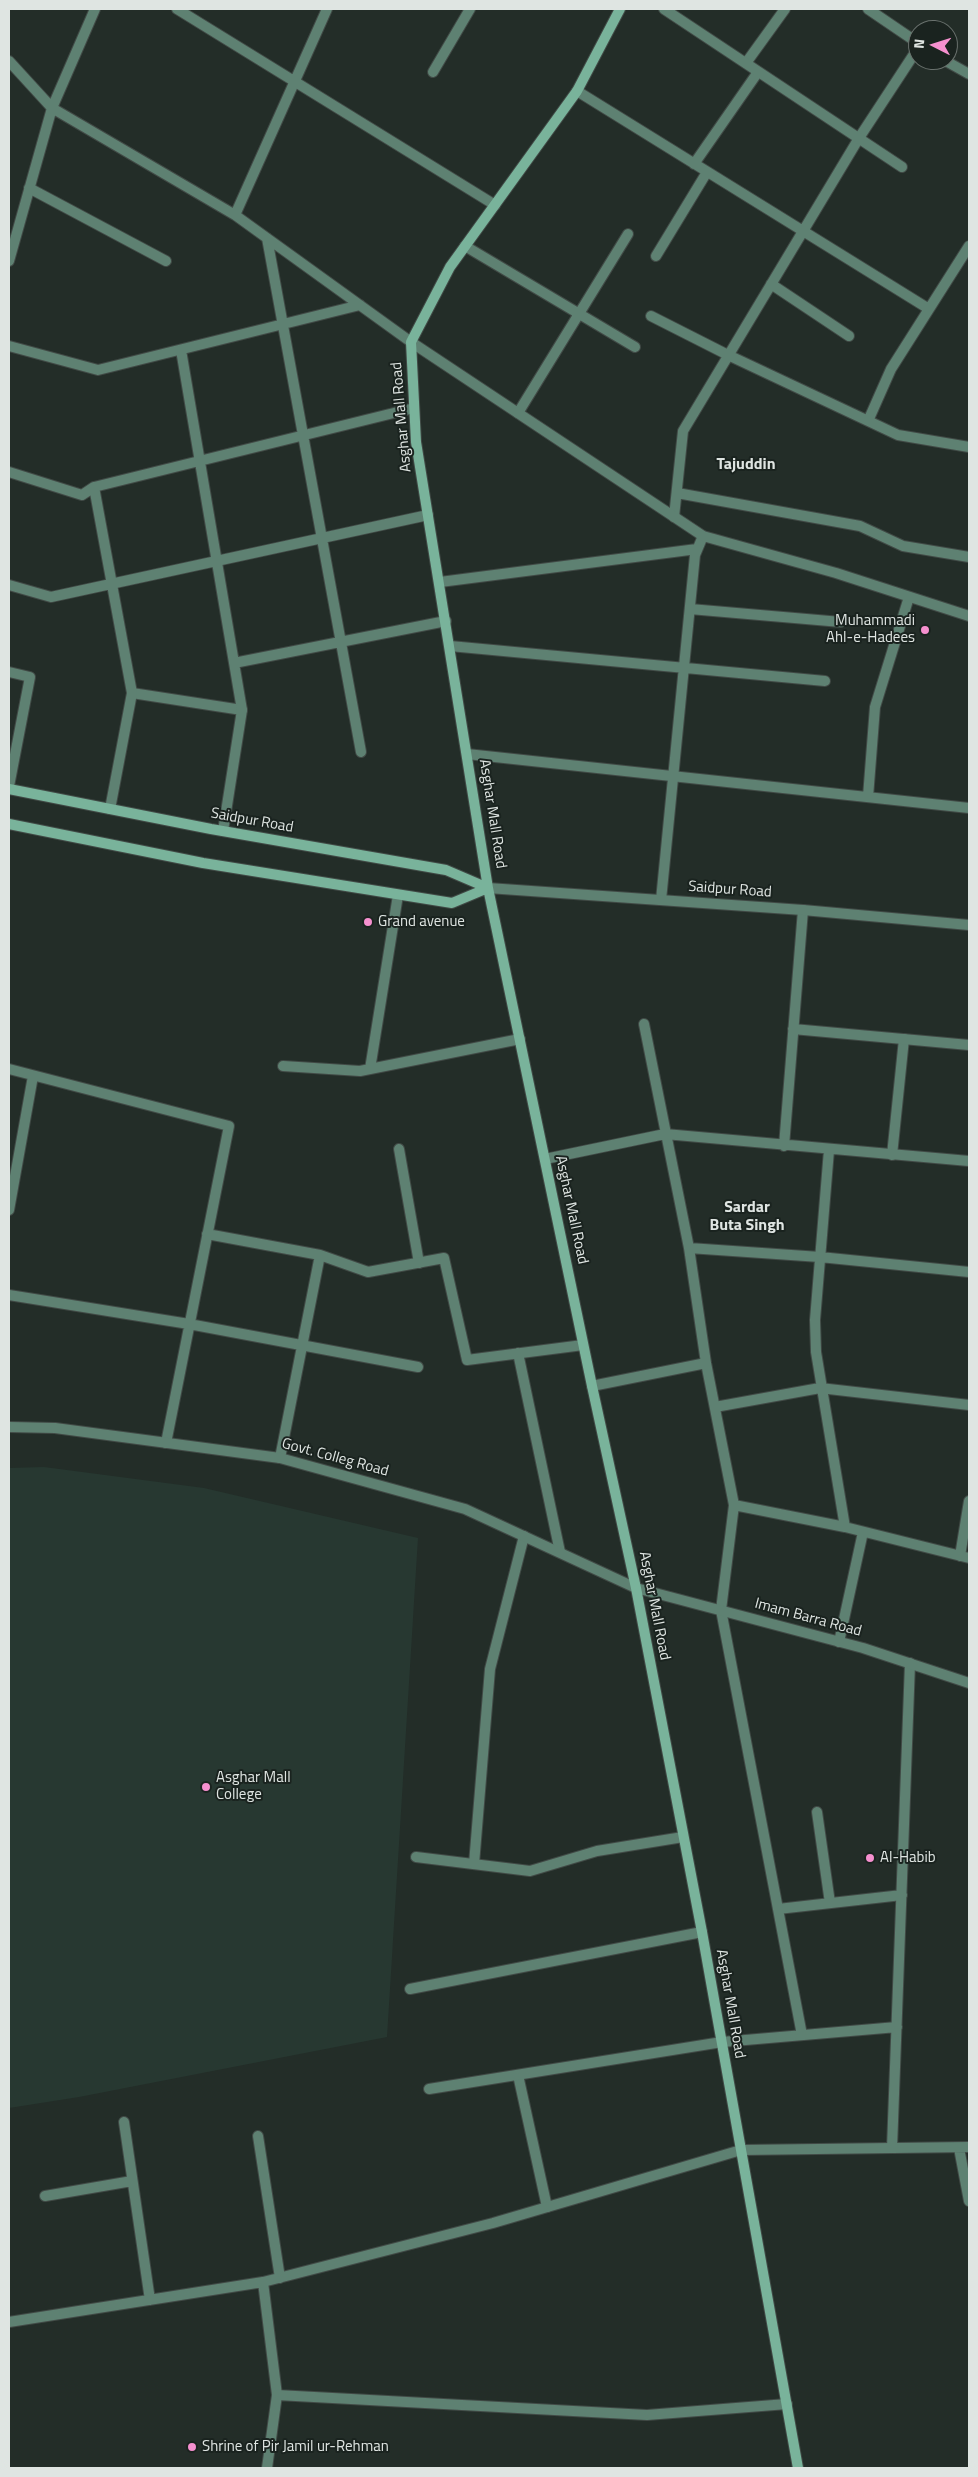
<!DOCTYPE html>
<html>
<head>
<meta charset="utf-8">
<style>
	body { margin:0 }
	#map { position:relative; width:978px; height:2477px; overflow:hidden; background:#232d28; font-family:"Titillium Web",sans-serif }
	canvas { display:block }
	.frame { position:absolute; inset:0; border:10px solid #dfe5e2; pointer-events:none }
	.north { position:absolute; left:908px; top:20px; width:50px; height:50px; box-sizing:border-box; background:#1a231f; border:1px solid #69716d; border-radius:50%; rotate:275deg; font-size:14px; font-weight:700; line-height:20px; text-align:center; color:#dfe5e2 }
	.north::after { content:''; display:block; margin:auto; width:18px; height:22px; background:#f690cf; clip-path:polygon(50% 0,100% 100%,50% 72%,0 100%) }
</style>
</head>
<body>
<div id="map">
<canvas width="978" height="2477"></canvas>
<div class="frame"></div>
<div class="north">N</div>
</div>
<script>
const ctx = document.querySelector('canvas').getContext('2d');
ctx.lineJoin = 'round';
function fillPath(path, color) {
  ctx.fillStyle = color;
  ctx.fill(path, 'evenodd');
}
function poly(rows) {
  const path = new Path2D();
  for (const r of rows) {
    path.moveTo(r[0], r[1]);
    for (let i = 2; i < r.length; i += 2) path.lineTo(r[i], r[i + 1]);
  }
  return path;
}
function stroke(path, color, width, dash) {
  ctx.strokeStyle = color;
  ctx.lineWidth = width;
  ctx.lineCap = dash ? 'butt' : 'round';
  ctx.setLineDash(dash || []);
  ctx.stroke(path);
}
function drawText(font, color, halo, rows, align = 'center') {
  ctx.font = font + ' "Titillium Web",sans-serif';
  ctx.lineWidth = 4;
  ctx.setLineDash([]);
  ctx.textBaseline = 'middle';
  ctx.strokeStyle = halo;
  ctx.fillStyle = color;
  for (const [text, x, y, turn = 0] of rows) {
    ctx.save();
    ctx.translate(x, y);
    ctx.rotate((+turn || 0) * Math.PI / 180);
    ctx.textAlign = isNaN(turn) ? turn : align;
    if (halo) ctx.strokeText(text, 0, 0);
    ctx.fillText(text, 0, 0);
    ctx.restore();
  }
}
const built = poly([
	[44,1467,204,1488,418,1538,387,2037,79,2097,9,2108,9,1468]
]);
const service = poly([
	[746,63,785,9],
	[433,72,470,9],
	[577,91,929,309],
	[694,164,758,72],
	[465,246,635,347],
	[656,256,707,172],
	[771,284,849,336],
	[651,316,728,355,898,435,969,447],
	[518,413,628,234],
	[868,421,891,369,969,246],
	[677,493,860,526,903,546,969,557],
	[674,517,683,431,859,138,918,48],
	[440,582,697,549],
	[690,609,841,622],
	[450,646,825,681],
	[132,693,242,710],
	[467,754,969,808],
	[868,797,875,707,909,597],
	[661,900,695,555,703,536],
	[399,1149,419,1263],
	[892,1155,904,1039],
	[721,1610,802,2035],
	[817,1812,830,1903],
	[778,1909,902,1895],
	[722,2042,897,2027],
	[518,2075,547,2207],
	[892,2148,910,1663]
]);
const minor = poly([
	[177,9,495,205],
	[664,9,902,167],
	[868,9,918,43],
	[944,60,969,74],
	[9,61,52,108,235,215,411,342,703,536,836,573,969,616],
	[29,188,166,261],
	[235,215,327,9],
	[267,238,361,752],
	[9,261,52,108,95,9],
	[9,346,98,370,360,305],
	[181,350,242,710,223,831],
	[9,472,82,495,94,487,414,408],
	[94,487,132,693,110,809],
	[9,585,51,597,428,515],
	[234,663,446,621],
	[9,672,30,677,9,786],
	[644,1024,689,1248,706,1363,734,1505,721,1610],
	[793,1029,969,1045],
	[283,1066,360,1071,520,1039],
	[9,1069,229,1126,166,1443],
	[370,1069,398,895],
	[784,1146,803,910],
	[829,1150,815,1320,816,1352,845,1527],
	[545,1159,665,1134,969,1161],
	[9,1210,33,1076],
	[207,1234,320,1255,368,1272,444,1258,467,1360,583,1345],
	[689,1248,820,1257,969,1272],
	[9,1295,189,1324,418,1367],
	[518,1353,560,1552],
	[592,1386,706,1363],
	[715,1407,820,1388,969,1405],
	[280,1458,320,1255],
	[734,1505,845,1527,969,1558],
	[960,1556,969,1501],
	[839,1642,863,1532],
	[416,1857,530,1871,597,1851,683,1837],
	[474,1864,490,1669,524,1536],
	[410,1989,702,1932],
	[429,2089,722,2042],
	[124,2122,150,2300],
	[258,2136,280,2278],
	[959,2148,969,2201],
	[45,2196,132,2181],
	[263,2282,277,2395,267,2468],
	[9,2322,263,2282,493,2223,741,2150,969,2147],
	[277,2395,647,2415,787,2404]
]);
const tertiary = poly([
	[488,888,803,910,969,925],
	[9,1427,55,1428,280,1458,465,1509,636,1588,863,1648,969,1683]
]);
const secondary = poly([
	[620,9,577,91,450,267,411,342,416,442,488,888,592,1386,636,1588,702,1932,798,2468],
	[9,789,211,829,446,870,488,888],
	[9,824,203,863,452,903,488,888]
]);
const markers = [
	[925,630,5,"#f690cf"],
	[368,922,5,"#f690cf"],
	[206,1787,5,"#f690cf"],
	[870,1858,5,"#f690cf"],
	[192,2447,5,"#f690cf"]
];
const streetNames = [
	["Asghar Mall Road",402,417,-95],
	["Asghar Mall Road",492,814,81],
	["Saidpur Road",252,821,10],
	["Saidpur Road",730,890,4],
	["Asghar Mall Road",571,1210,78],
	["Govt. Colleg Road",335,1458,15],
	["Asghar Mall Road",654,1606,79],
	["Imam Barra Road",808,1618,15],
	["Asghar Mall Road",730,2004,80]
];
const poiNames = [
	["Muhammadi",915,621,"right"],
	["Ahl-e-Hadees",915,638,"right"],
	["Grand avenue",378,922],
	["Asghar Mall",216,1778],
	["College",216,1795],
	["Al-Habib",880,1858],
	["Shrine of Pir Jamil ur-Rehman",202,2447]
];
const neighbourhoodNames = [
	["Tajuddin",746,465],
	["Sardar",747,1208],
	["Buta Singh",747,1226]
];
fillPath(built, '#273831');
stroke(service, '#414a46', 12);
stroke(minor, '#414a46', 12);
stroke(tertiary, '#414a46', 12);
stroke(secondary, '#414a46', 12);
stroke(service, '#5e8172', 10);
stroke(minor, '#5e8172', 10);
stroke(tertiary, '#5e8172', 10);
stroke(secondary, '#79b39b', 10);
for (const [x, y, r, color] of markers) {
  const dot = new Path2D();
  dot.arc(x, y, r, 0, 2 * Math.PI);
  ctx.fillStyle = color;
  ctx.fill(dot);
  stroke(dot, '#1a231f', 2);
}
drawText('15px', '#dfe5e2', '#1a231f', streetNames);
drawText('15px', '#dfe5e2', '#1a231f', poiNames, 'left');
drawText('bold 16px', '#dfe5e2', '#1a231f', neighbourhoodNames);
</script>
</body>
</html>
